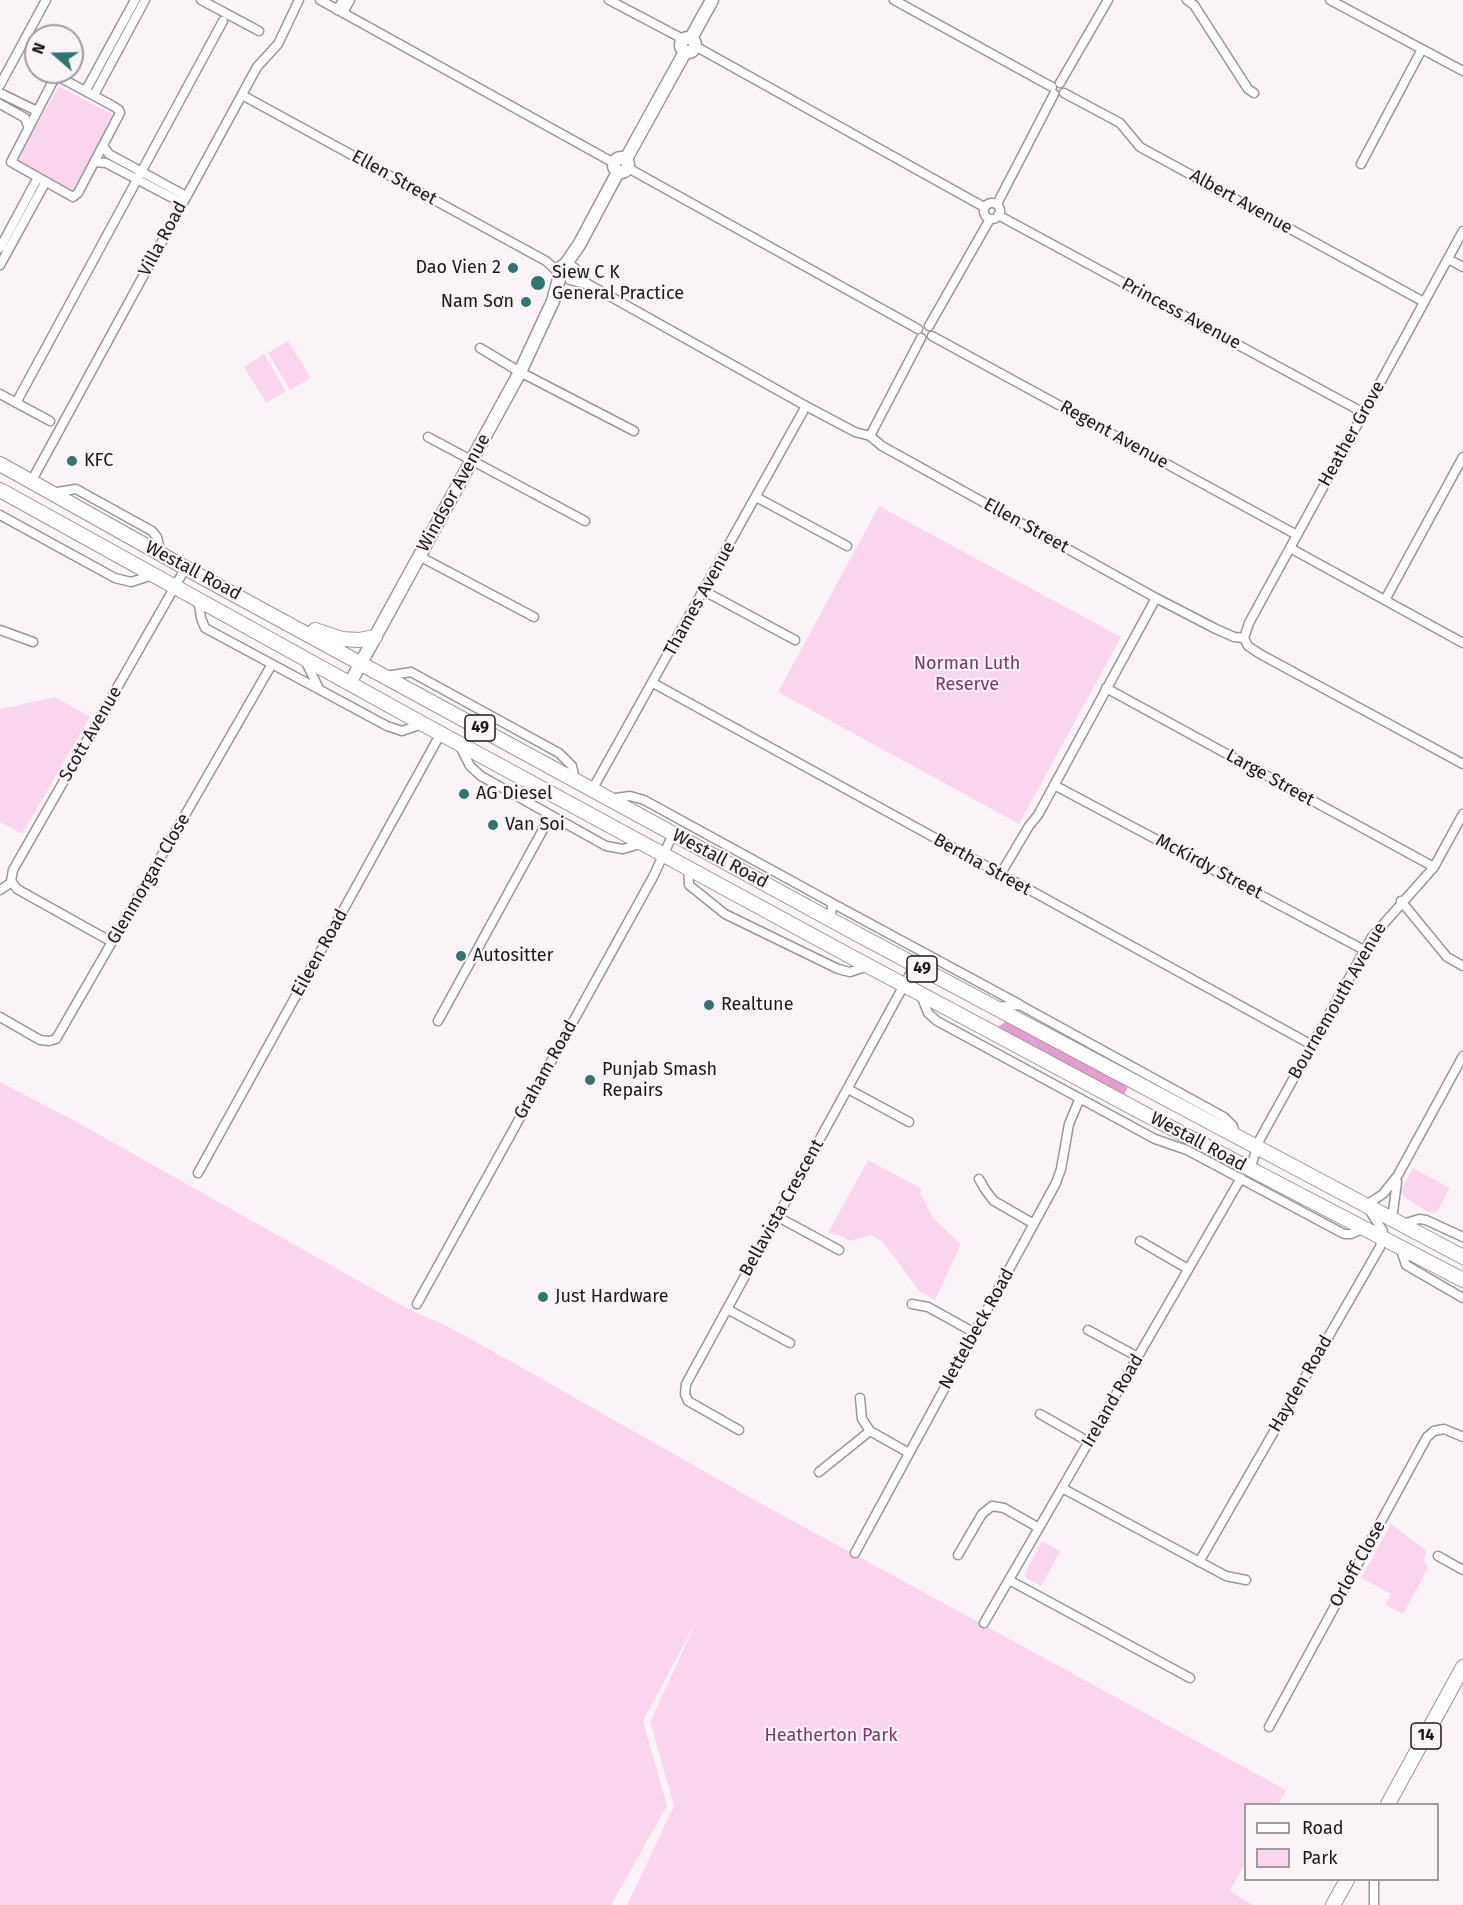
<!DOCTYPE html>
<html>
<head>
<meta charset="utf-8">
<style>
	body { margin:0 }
	#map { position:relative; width:1463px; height:1905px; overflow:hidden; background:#faf3f8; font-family:"Fira Sans",sans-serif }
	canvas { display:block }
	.legend { position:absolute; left:1244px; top:1803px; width:195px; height:78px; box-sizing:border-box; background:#faf3f8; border:2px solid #a09b9f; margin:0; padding:8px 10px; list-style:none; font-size:18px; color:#1a1819 }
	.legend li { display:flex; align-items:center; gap:12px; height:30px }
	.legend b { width:30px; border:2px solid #a09b9f }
	.north { position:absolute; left:24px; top:24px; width:60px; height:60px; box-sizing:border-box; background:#faf3f8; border:2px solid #a09b9f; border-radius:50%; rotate:290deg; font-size:16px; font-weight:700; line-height:24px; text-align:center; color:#1a1819 }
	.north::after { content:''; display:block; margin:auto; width:21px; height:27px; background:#2e7771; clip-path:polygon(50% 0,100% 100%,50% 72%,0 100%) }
</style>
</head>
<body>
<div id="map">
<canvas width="1463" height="1905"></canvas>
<ul class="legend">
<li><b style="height:8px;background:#fff"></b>Road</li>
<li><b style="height:16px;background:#fad6ee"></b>Park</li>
</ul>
<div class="north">N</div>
</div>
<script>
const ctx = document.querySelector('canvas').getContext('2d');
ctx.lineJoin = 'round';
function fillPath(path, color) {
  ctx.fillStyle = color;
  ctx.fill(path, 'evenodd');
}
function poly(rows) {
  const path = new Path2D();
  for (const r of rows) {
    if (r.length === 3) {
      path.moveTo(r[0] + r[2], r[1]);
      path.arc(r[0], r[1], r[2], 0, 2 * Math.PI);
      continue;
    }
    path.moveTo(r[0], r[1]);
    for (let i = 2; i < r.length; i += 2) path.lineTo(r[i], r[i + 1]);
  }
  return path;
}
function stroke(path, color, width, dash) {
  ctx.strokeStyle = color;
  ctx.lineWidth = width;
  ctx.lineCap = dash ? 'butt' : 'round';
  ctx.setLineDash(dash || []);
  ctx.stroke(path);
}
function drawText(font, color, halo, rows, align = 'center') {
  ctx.font = font + ' "Fira Sans",sans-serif';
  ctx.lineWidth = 4.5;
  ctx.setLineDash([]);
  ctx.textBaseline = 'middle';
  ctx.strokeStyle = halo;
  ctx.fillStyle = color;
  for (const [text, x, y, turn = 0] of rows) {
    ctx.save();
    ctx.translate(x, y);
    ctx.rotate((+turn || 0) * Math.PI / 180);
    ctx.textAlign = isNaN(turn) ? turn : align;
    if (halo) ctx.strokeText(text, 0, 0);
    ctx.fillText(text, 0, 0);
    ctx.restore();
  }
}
const green = poly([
	[60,87,114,115,74,194,17,165,17,159,58,88],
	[288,341,311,378,290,390,268,353],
	[264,354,286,391,266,403,244,367],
	[879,506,1121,637,1019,824,778,692],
	[55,697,90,717,22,834,0,822,0,709],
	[0,1082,73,1120,412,1311,447,1326,496,1353,760,1503,1286,1790,1278,1804,1246,1804,1245,1863,1230,1891,1253,1905,627,1905,674,1806,650,1722,697,1620,643,1721,667,1806,611,1905,0,1905],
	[868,1160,922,1189,920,1193,933,1218,961,1244,935,1300,919,1291,883,1242,871,1235,850,1241,841,1236,828,1233],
	[1413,1168,1450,1188,1436,1213,1424,1210,1399,1193],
	[1391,1524,1426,1550,1424,1561,1428,1568,1403,1614,1385,1605,1391,1594,1361,1578],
	[1042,1541,1060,1551,1041,1586,1026,1578,1025,1573]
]);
const forest = poly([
	[1006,1021,1128,1087,1124,1095,997,1028]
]);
const street = poly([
	[201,0,259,31],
	[320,0,614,163],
	[609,0,683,39],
	[894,0,1052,87],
	[1187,0,1194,5,1248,89,1254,93],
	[1330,0,1463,71],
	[337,10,343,0],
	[343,13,350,0],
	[695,46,984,207],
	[59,77,113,106,119,110,120,113,78,193,73,197,11,162,52,83,56,78,59,77],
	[1060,83,1108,0],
	[0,85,46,0],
	[86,90,135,0],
	[0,93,37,111],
	[1064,93,1120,123,1140,147,1424,302],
	[94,95,145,0],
	[242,95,546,261,558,272],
	[0,104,25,118,28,126],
	[103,146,109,154,186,196],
	[95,162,106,163,182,203],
	[1361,164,1422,49],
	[628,168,918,329],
	[992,211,8],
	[997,204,1054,94],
	[998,215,1364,413],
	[0,248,37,179],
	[1448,259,1463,267],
	[0,265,45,183],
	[574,273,588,284,806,406,855,432,870,436,882,446,1156,598,1216,629,1234,637,1244,638],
	[570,280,585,284],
	[929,326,990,219],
	[932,336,1297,535],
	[480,348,520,372,634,431],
	[0,394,50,421],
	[16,403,223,21],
	[870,436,921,338],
	[428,437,585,521],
	[31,482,257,67,278,44,299,0],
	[51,493,76,489,152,531,157,537,161,554],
	[756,497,847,546],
	[0,515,115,578,131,582,153,575],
	[1290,548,1463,643],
	[419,556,534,617],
	[704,591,795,640],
	[198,598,201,618,205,628,387,726,402,731,422,724],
	[1385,600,1463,457],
	[0,630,33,642],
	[1244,638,1249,623,1463,231],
	[1244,638,1248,646,1260,654,1463,764],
	[305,660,319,689],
	[386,676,411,672,559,753,572,766,575,780],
	[653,683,1312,1045],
	[1106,688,1434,867],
	[459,744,470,766,481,776,606,846,623,849,643,843],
	[1054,785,1364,950],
	[592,790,806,406],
	[609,799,630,796,644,800,832,903,831,919],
	[688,868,689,885,725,914,838,969,850,972,869,966],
	[1000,875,1029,826,1038,815,1156,598],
	[0,890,12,882],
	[1401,901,1447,957,1463,966],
	[832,903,1019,1004],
	[112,942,17,889,11,881,13,870,186,567],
	[921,995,928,1013,937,1021,1155,1139,1187,1150,1344,1234,1351,1234,1364,1228],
	[993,1007,1020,1005,1224,1117,1233,1126,1235,1137],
	[0,1017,40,1040,49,1041,56,1039,272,664],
	[438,1021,551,815],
	[848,1089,909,1122],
	[1250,1169,1260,1139,1372,937,1434,867,1463,814],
	[198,1173,441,733],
	[979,1179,986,1191,994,1201,1034,1224],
	[778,1217,839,1250],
	[1392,1219,1397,1182],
	[1403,1224,1419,1219,1426,1220,1463,1237],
	[1140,1241,1188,1269],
	[1400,1247,1406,1265,1463,1298],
	[417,1304,653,877,673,834],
	[912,1304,928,1307,975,1333],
	[727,1309,790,1343],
	[1088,1330,1138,1357],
	[860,1398,862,1419,870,1431],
	[1040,1414,1089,1442],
	[739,1430,688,1401,685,1394,686,1384,915,965],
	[819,1472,870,1431,909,1453],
	[1062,1488,1226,1576,1246,1580],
	[855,1553,1056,1183,1061,1169,1069,1124,1080,1098],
	[958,1555,982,1514,992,1506,1004,1508,1039,1528],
	[1438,1556,1463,1570],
	[1199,1562,1380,1247,1383,1231,1366,1205,1383,1194,1398,1175,1463,1056],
	[1009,1580,1190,1678],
	[984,1623,1241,1178],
	[1269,1727,1427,1437,1434,1431,1444,1429,1463,1437],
	[1374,1905,1374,1880]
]);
const secondary = poly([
	[688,45,7],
	[691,38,712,0],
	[621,165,7],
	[626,159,685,52],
	[565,265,579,245,618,172],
	[350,683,520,372,553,301,559,279,559,269,563,266,567,265,574,270]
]);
const primary = poly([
	[0,464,200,576,859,935,1463,1257],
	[0,490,423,724,848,955,1141,1112,1463,1280],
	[315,630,342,639,359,640,375,637],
	[1388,1804,1463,1667],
	[1333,1905,1347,1880]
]);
const markers = [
	[513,268,6,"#2e7771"],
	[538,283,8,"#2e7771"],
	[526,302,6,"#2e7771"],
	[72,461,6,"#2e7771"],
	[464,794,6,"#2e7771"],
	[493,825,6,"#2e7771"],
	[461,956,6,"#2e7771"],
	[709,1005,6,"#2e7771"],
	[590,1080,6,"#2e7771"],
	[543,1297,6,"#2e7771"]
];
const shields = [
	[480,728,30],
	[922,969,30],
	[1426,1736,30]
];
const shieldNames = [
	["49",480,728],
	["49",922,969],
	["14",1426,1736]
];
const streetNames = [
	["Ellen Street",394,178,29],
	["Albert Avenue",1241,202,29],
	["Villa Road",163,239,-62],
	["Princess Avenue",1181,314,28],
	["Heather Grove",1352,434,-61],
	["Regent Avenue",1114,435,29],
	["Windsor Avenue",454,493,-61],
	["Ellen Street",1026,526,29],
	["Westall Road",193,571,28],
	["Thames Avenue",700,599,-61],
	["Scott Avenue",91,734,-60],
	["Large Street",1270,778,29],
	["Westall Road",720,859,28],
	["Bertha Street",982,865,29],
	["McKirdy Street",1209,867,28],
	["Glenmorgan Close",149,879,-60],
	["Eileen Road",320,953,-61],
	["Bournemouth Avenue",1338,1001,-60],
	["Graham Road",546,1070,-61],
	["Westall Road",1198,1142,28],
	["Bellavista Crescent",782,1208,-61],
	["Nettelbeck Road",977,1329,-61],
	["Hayden Road",1301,1384,-60],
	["Ireland Road",1113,1401,-60],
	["Orloff Close",1358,1564,-61]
];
const poiNames = [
	["Dao Vien 2",501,268,"right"],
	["Siew C K",552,273],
	["General Practice",552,294],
	["Nam Sơn",514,302,"right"],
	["KFC",84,461],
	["AG Diesel",476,794],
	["Van Soi",505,825],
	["Autositter",473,956],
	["Realtune",721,1005],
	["Punjab Smash",602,1070],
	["Repairs",602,1091],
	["Just Hardware",555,1297]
];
const parkNames = [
	["Norman Luth",967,664],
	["Reserve",967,685],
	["Heatherton Park",831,1736]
];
fillPath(green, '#fad6ee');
fillPath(forest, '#e39ece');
stroke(street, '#9c9599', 11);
stroke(secondary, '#9c9599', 15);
stroke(primary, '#9c9599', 16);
stroke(street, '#fff', 8);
stroke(secondary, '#fff', 12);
stroke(primary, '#fff', 14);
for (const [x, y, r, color] of markers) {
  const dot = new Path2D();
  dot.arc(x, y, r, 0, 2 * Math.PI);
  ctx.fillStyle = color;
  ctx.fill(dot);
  stroke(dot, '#faf3f8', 2);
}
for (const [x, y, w] of shields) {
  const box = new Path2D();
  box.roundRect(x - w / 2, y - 13, w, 26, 4.5);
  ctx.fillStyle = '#faf3f8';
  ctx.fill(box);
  stroke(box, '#1a1819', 1.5);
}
drawText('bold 16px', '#1a1819', null, shieldNames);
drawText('18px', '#1a1819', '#faf3f8', streetNames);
drawText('18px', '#1a1819', '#faf3f8', poiNames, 'left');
drawText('18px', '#83336f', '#faf3f8', parkNames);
</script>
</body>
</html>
